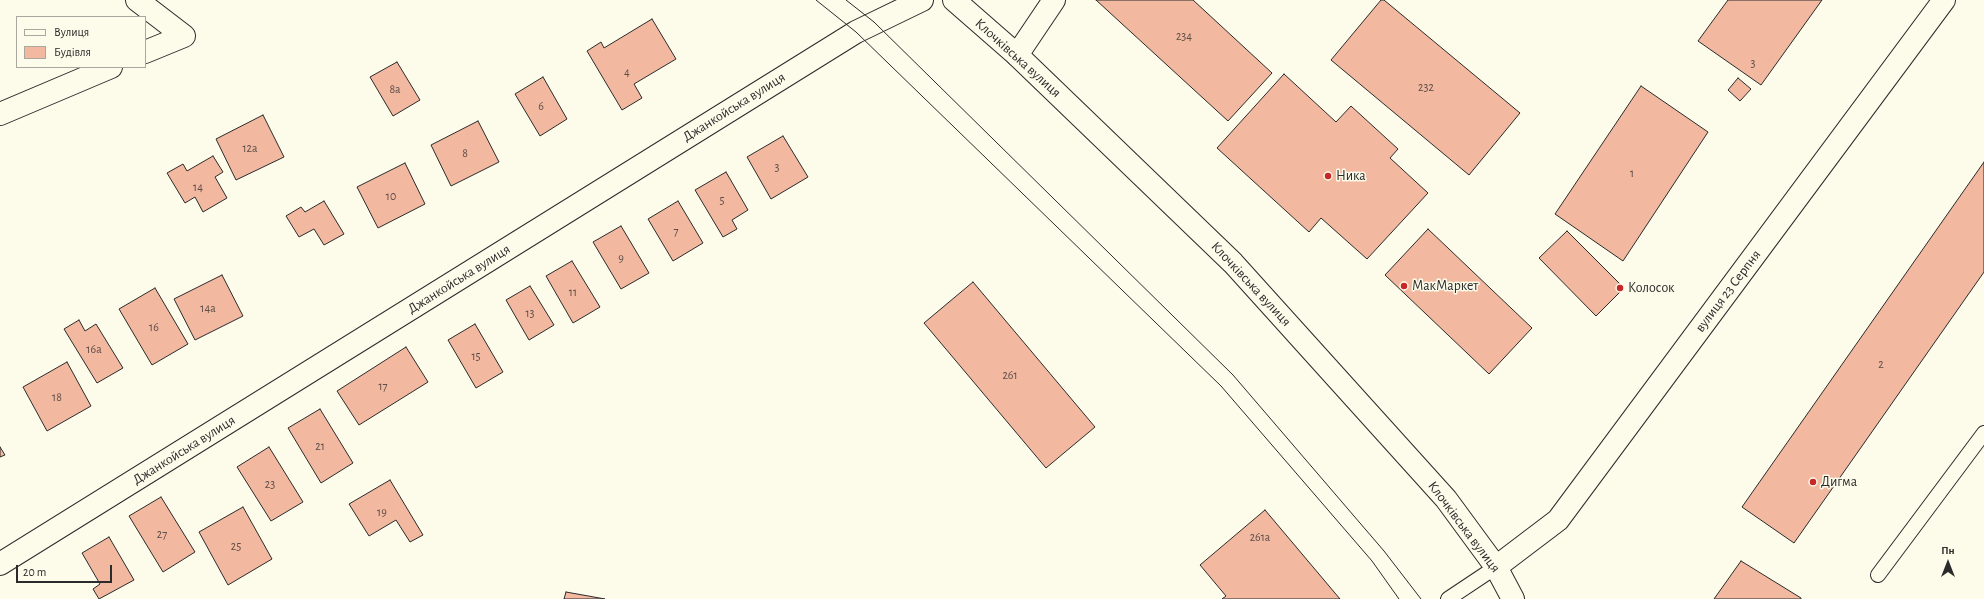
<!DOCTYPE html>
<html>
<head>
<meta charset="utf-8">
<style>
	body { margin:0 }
	#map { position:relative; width:1984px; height:599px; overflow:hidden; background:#fdfbea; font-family:"Alegreya Sans",sans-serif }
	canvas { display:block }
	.legend { position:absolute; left:16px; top:16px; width:130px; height:52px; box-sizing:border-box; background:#fdfbea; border:1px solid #a9a89e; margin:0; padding:5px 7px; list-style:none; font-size:12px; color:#2b2b2b }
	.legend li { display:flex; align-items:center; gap:8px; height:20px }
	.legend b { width:20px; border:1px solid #a9a89e }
	.north { position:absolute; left:1928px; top:543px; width:40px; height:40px; -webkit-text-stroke:3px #fdfbea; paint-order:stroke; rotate:0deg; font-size:11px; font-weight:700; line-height:16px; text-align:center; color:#2b2b2b }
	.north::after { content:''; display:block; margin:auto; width:14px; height:18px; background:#2b2b2b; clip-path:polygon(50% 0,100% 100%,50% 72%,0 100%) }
	.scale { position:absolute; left:16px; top:565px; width:96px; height:18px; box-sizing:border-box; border:2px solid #2b2b2b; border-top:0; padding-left:5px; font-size:12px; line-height:14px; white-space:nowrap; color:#2b2b2b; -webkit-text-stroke:3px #fdfbea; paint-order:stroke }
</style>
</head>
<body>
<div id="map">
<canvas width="1984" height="599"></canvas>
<ul class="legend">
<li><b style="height:5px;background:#fdfbea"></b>Вулиця</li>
<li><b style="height:11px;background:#f2b8a0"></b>Будівля</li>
</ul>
<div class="north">Пн</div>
<div class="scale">20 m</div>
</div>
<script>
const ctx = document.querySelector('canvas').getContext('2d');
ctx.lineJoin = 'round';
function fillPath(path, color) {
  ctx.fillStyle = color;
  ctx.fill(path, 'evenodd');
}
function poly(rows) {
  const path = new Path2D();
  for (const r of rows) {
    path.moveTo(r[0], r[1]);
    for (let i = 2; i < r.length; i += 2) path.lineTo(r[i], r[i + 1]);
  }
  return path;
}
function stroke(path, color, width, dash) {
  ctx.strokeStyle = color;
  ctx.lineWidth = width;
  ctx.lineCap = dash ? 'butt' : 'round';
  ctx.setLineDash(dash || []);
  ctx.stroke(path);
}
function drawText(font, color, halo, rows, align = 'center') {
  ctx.font = font + ' "Alegreya Sans",sans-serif';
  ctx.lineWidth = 3;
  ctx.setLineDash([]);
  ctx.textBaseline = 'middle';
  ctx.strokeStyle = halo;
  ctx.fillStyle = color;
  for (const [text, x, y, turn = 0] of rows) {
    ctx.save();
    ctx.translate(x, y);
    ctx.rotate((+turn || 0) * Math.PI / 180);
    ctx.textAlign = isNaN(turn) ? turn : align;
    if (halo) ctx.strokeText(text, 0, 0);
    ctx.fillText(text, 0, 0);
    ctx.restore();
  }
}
const building = poly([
	[1096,0,1193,0,1272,73,1228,121,1096,0],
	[1381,0,1384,0,1520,113,1469,175,1331,60,1381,0],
	[1728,0,1822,0,1761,85,1698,41,1728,0],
	[652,19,676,59,634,84,642,98,622,110,587,51,601,42,604,48,652,19],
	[397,62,420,100,393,116,370,77,397,62],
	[1284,74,1336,122,1351,106,1398,149,1390,158,1428,193,1367,259,1321,218,1309,232,1217,148,1284,74],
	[543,77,567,119,540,136,515,94,543,77],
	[1738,78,1751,89,1740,101,1728,90,1738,78],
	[1641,86,1708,132,1623,261,1555,214,1641,86],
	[263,115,284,157,236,180,216,139,263,115],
	[478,121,499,162,451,186,431,145,478,121],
	[783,136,808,177,771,199,747,157,783,136],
	[213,156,223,172,215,177,227,198,203,212,195,197,185,203,167,173,183,164,187,171,213,156],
	[1984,162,1984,272,1794,543,1742,507,1984,162],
	[405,163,425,204,378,228,357,187,405,163],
	[726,172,748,210,732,220,737,229,723,237,695,190,726,172],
	[324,201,344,234,324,245,314,229,299,237,286,216,301,207,305,212,324,201],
	[678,201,703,243,673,261,648,219,678,201],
	[621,226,649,273,621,289,593,242,621,226],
	[1428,229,1532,328,1489,374,1385,275,1428,229],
	[1567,231,1624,288,1596,316,1539,258,1567,231],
	[572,261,600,307,573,323,546,276,572,261],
	[222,275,243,316,195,340,174,299,222,275],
	[973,282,1095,427,1046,468,924,323,973,282],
	[530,286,554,325,529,340,506,300,530,286],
	[155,288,188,344,152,365,119,309,155,288],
	[79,320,85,331,96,324,123,368,97,383,64,329,79,320],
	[475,324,503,372,476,388,448,340,475,324],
	[406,347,428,382,359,425,337,391,406,347],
	[67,362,91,406,47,431,23,387,67,362],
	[320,409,353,463,321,483,288,428,320,409],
	[0,447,5,455,0,457,0,447],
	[269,447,303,502,271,521,237,467,269,447],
	[390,480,423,535,410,542,396,520,369,536,349,504,390,480],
	[161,497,195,552,163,572,129,516,161,497],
	[243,507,272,559,228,585,199,532,243,507],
	[1265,510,1340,599,1222,599,1226,596,1200,565,1265,510],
	[109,537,134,580,99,599,93,589,100,584,82,553,109,537],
	[1741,561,1801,598,1801,599,1714,599,1741,561],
	[566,592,605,599,564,599,566,592]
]);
const service = poly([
	[1878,575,1984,433],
	[1448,599,1496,567]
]);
const minor = poly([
	[137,0,184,36,145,52],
	[1017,55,1054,0],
	[0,114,111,67],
	[0,564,856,32,922,0]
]);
const tertiary = poly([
	[1496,567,1558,520,1944,0]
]);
const primary = poly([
	[954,0,1017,55,1233,263,1446,499,1496,567,1513,599]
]);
const tram = poly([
	[816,0,856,32,1221,386,1372,561,1399,599],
	[846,0,874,22,1233,375,1384,551,1421,599]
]);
const markers = [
	[1328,176,4,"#c62828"],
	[1404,286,4,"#c62828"],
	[1620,288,4,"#c62828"],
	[1813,482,4,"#c62828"]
];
const numberNames = [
	["234",1184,36],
	["3",1753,63],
	["4",627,72],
	["232",1426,87],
	["8а",395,89],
	["6",541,106],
	["12а",250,148],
	["8",465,153],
	["3",777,167],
	["1",1632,173],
	["14",198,187],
	["10",391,196],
	["5",722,200],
	["7",676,231],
	["9",621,258],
	["11",573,292],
	["14а",208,308],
	["13",530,313],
	["16",154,327],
	["16а",94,349],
	["15",476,356],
	["2",1881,364],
	["261",1010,375],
	["17",383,386],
	["18",57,397],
	["21",320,446],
	["23",270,484],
	["19",382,512],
	["27",162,534],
	["261а",1260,537],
	["25",236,546]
];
const streetNames = [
	["Клочківська вулиця",1018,58,42],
	["Джанкойська вулиця",734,107,-32],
	["Джанкойська вулиця",459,279,-32],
	["Клочківська вулиця",1251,284,47],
	["вулиця 23 Серпня",1728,291,-53],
	["Джанкойська вулиця",184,450,-32],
	["Клочківська вулиця",1464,527,53]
];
const poiNames = [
	["Ника",1336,176],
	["МакМаркет",1412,286],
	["Колосок",1628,288],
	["Дигма",1821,482]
];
fillPath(building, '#f2b8a0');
stroke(building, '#2b2b2b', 1);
stroke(service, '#2b2b2b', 16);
stroke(minor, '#2b2b2b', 24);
stroke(tertiary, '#2b2b2b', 24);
stroke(primary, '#2b2b2b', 24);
stroke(service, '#fdfbea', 14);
stroke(minor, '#fdfbea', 22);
stroke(tertiary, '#fdfbea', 22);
stroke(primary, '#fdfbea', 22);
stroke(tram, '#2b2b2b', 1);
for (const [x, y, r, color] of markers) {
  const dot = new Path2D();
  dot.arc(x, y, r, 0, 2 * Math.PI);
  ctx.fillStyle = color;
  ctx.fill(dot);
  stroke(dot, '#fdfbea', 1.5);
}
drawText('12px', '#5d4e48', null, numberNames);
drawText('14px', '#2b2b2b', '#fdfbea', streetNames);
drawText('14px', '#2b2b2b', '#fdfbea', poiNames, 'left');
</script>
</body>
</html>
